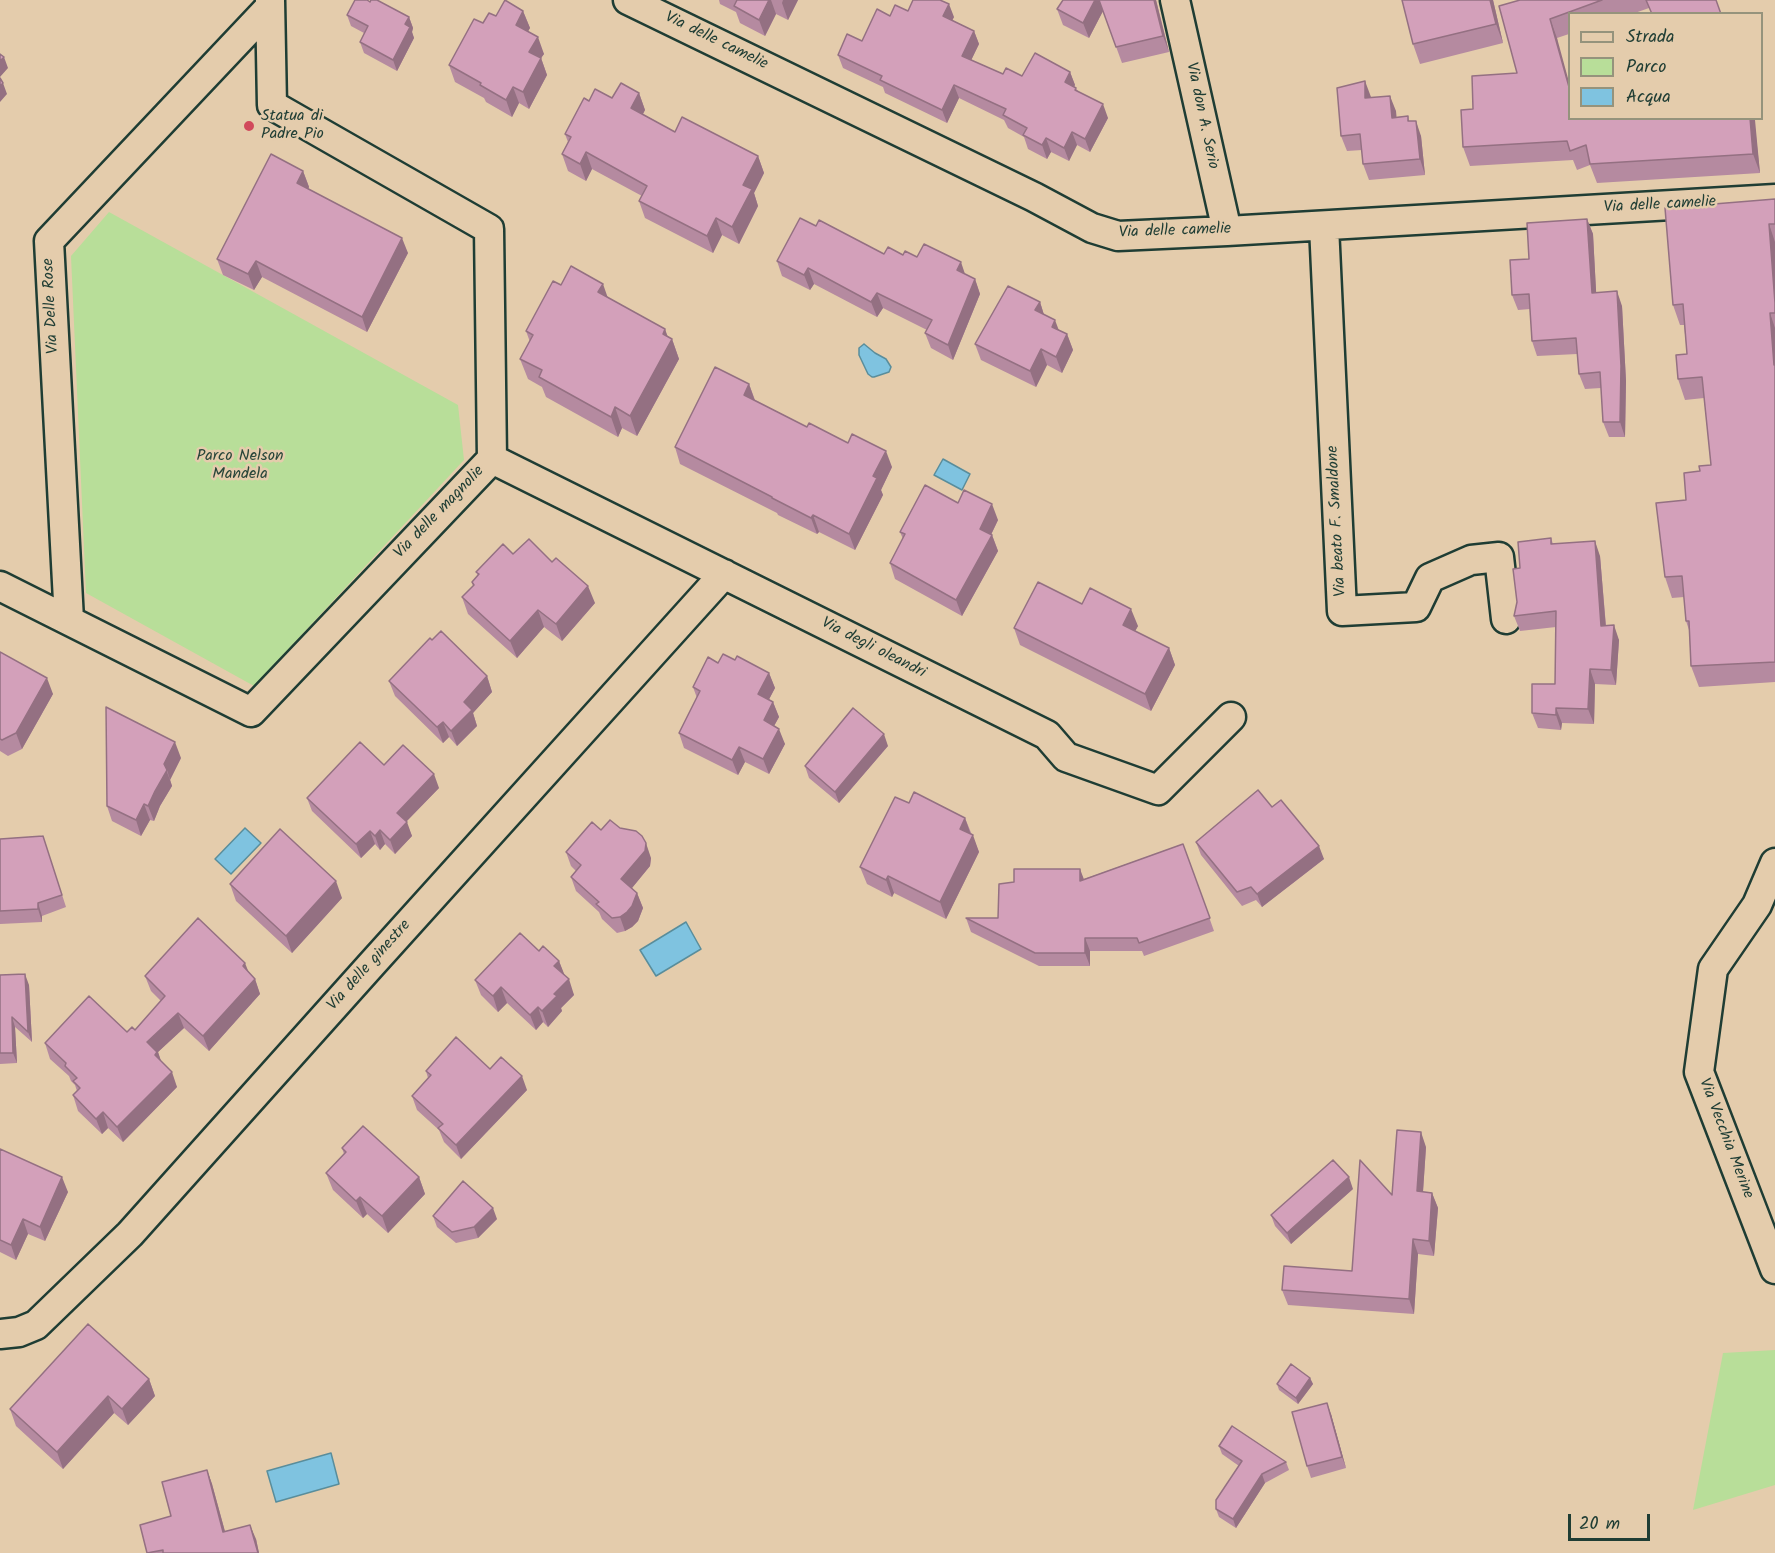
<!DOCTYPE html>
<html>
<head>
<meta charset="utf-8">
<style>
	body { margin:0 }
	#map { position:relative; width:1775px; height:1553px; overflow:hidden; background:#e4ccac; font-family:Kalam,sans-serif }
	canvas { display:block }
	.legend { position:absolute; left:1568px; top:12px; width:195px; height:108px; box-sizing:border-box; background:#e4ccac; border:2px solid #95937c; margin:0; padding:8px 10px; list-style:none; font-size:18px; color:#1f3d34 }
	.legend li { display:flex; align-items:center; gap:12px; height:30px }
	.legend b { width:30px; border:2px solid #95937c }
	.scale { position:absolute; left:1568px; top:1514px; width:82px; height:27px; box-sizing:border-box; border:3px solid #1f3d34; border-top:0; padding-left:8px; font-size:18px; line-height:21px; white-space:nowrap; color:#1f3d34; -webkit-text-stroke:4px #e4ccac; paint-order:stroke }
</style>
</head>
<body>
<div id="map">
<canvas width="1775" height="1553"></canvas>
<ul class="legend">
<li><b style="height:8px;background:#e4ccac"></b>Strada</li>
<li><b style="height:16px;background:#b8de99"></b>Parco</li>
<li><b style="height:16px;background:#7fc3e0"></b>Acqua</li>
</ul>
<div class="scale">20 m</div>
</div>
<script>
const ctx = document.querySelector('canvas').getContext('2d');
ctx.lineJoin = 'round';
function fillPath(path, color) {
  ctx.fillStyle = color;
  ctx.fill(path, 'evenodd');
}
function poly(rows) {
  const path = new Path2D();
  for (const r of rows) {
    path.moveTo(r[0], r[1]);
    for (let i = 2; i < r.length; i += 2) path.lineTo(r[i], r[i + 1]);
  }
  return path;
}
function stroke(path, color, width, dash) {
  ctx.strokeStyle = color;
  ctx.lineWidth = width;
  ctx.lineCap = dash ? 'butt' : 'round';
  ctx.setLineDash(dash || []);
  ctx.stroke(path);
}
function drawText(font, color, halo, rows, align = 'center') {
  ctx.font = font + ' Kalam,sans-serif';
  ctx.lineWidth = 5;
  ctx.setLineDash([]);
  ctx.textBaseline = 'middle';
  ctx.strokeStyle = halo;
  ctx.fillStyle = color;
  for (const [text, x, y, turn = 0] of rows) {
    ctx.save();
    ctx.translate(x, y);
    ctx.rotate((+turn || 0) * Math.PI / 180);
    ctx.textAlign = isNaN(turn) ? turn : align;
    if (halo) ctx.strokeText(text, 0, 0);
    ctx.fillText(text, 0, 0);
    ctx.restore();
  }
}
const green = poly([
	[109,212,458,405,464,460,254,686,86,593,71,256],
	[1775,1350,1775,1485,1693,1510,1723,1353]
]);
const water = poly([
	[864,344,875,353,886,359,891,367,889,372,874,377,872,377,868,374,859,355,859,348,864,344],
	[943,459,970,474,962,490,934,475,943,459],
	[245,828,261,843,231,874,215,859,245,828],
	[686,922,701,949,656,976,640,950,686,922],
	[331,1453,339,1484,276,1502,267,1471,331,1453]
]);
const minor = poly([
	[628,0,1034,197,1092,228,1118,236,1227,231,1775,199],
	[1175,0,1227,231],
	[1324,226,1342,611,1416,607,1430,578,1471,560,1499,557,1506,619],
	[492,459,1047,735,1066,757,1158,790,1231,717],
	[0,586,251,712,492,459,489,229,272,105,270,0],
	[69,620,49,241,270,7],
	[1775,863,1757,905,1713,969,1699,1072,1775,1269],
	[0,1334,19,1332,36,1325,130,1234,371,965,724,574]
]);
const wall = poly([
	[719,0,798,0,788,20,776,14,765,36,740,23,736,12,720,4],
	[1156,0,1169,52,1122,63,1103,11,1089,38,1063,25,1057,9],
	[1493,0,1503,43,1420,64,1413,44],
	[1520,0,1717,0,1649,8,1632,14,1569,14,1569,34,1557,38,1569,118,1754,118,1760,173,1597,183,1590,165,1577,170,1573,160,1470,166,1463,147,1473,109,1517,73],
	[523,11,530,28,528,31,544,54,541,58,547,75,529,109,519,103,512,117,486,102,484,98,455,82,449,65,483,23,496,16],
	[908,11,954,17,952,20,974,31,979,44,971,60,1003,74,1022,76,1070,72,1075,85,1074,86,1078,91,1108,118,1090,152,1077,145,1069,161,1051,152,1047,159,1028,149,1024,137,1008,128,1004,120,959,98,947,123,885,93,883,87,843,68,838,55,862,41,890,16],
	[347,15,409,17,413,28,412,32,414,38,397,71,364,53,360,42,364,33,351,26],
	[639,93,645,110,643,114,675,132,758,156,764,173,754,193,758,206,739,244,722,235,713,253,645,218,639,201,642,196,592,169,586,181,568,171,562,154,568,142,565,134,589,101,612,98],
	[1371,98,1396,111,1396,117,1408,116,1409,121,1421,136,1425,175,1369,180,1363,164,1362,150,1347,151,1341,136],
	[303,171,309,187,308,189,408,253,367,332,262,277,254,290,223,275,217,259],
	[1775,199,1775,682,1699,687,1691,666,1689,630,1686,621,1684,597,1672,598,1665,577,1686,500,1700,471,1711,465,1704,398,1685,400,1678,379,1687,354,1684,325,1680,325,1673,305],
	[1587,219,1593,234,1596,292,1622,306,1626,381,1625,437,1609,437,1603,422,1601,388,1585,389,1579,374,1577,354,1537,356,1532,341,1530,309,1518,310,1512,295,1529,259],
	[816,226,884,254,917,257,965,274,975,279,980,294,953,360,931,348,925,333,927,330,883,308,877,317,814,284,810,290,782,276,777,261],
	[561,285,608,298,665,329,667,336,672,339,679,359,637,436,622,428,618,437,546,397,542,387,528,379,520,359,530,342,526,331],
	[1040,302,1044,315,1059,330,1067,334,1073,350,1062,373,1047,365,1036,387,981,360,975,344],
	[749,384,755,400,807,427,892,467,881,490,883,495,855,550,819,532,817,534,778,515,777,513,680,464,675,447],
	[958,503,998,520,991,535,992,535,998,551,962,616,895,579,890,563,903,539,900,532],
	[1551,538,1553,544,1600,556,1606,626,1619,640,1616,685,1595,684,1594,724,1562,723,1561,730,1538,728,1532,713,1555,684,1556,627,1520,631,1514,616,1517,602,1520,568],
	[513,554,595,603,562,641,544,627,517,658,468,614,462,597,473,586,472,582,478,576,476,572],
	[1082,604,1138,626,1135,631,1169,648,1175,665,1151,711,1020,645,1014,628],
	[432,640,487,676,492,692,473,713,477,726,457,746,449,737,443,743,395,696,389,681],
	[0,652,53,694,22,749,8,756,0,751],
	[735,660,769,673,775,688,769,699,773,702,779,717,774,726,785,744,769,774,745,762,738,775,684,748,679,733,697,698,693,687,718,663],
	[888,746,839,803,809,778,805,766],
	[181,758,170,780,172,786,160,806,154,821,150,820,141,836,112,821,107,806],
	[384,765,439,788,406,822,412,836,395,854,385,844,380,850,375,844,361,858,312,811,307,798],
	[909,803,965,818,979,852,946,919,894,893,892,897,867,884,860,867],
	[1272,807,1324,859,1262,907,1256,900,1242,906,1201,855,1196,842],
	[43,836,66,907,42,916,42,922,0,924,0,839],
	[1183,844,1214,931,1144,956,1142,951,1090,951,1090,966,1039,966,971,932,966,918,998,918,1084,879],
	[566,852,651,858,650,866,632,888,637,893,643,908,638,921,632,927,625,931,617,933,602,919,599,912,576,891,571,877,576,871,571,866],
	[230,884,342,898,292,953,236,901],
	[539,951,559,961,564,975,574,995,561,1008,562,1011,548,1027,543,1022,536,1030,507,1003,498,1012,481,995,475,980],
	[249,972,255,979,260,994,209,1051,184,1028,158,1052,161,1061,177,1087,123,1142,108,1128,102,1134,78,1111,73,1095,77,1091,75,1085,71,1081,69,1076,50,1059,45,1043,127,1032,135,1030,161,1001,151,991,145,976],
	[0,975,29,985,32,1042,15,1027,17,1063,0,1064],
	[490,1069,527,1090,461,1159,444,1142,439,1130,417,1110,412,1096,428,1078,426,1071],
	[1426,1147,1423,1192,1432,1193,1438,1208,1434,1256,1418,1254,1414,1314,1288,1305,1282,1290,1352,1271,1392,1195],
	[342,1148,419,1177,425,1194,388,1233,367,1214,363,1218,333,1190,326,1173,344,1154],
	[0,1149,68,1192,45,1241,28,1234,16,1260,0,1252],
	[1353,1189,1291,1244,1275,1226,1271,1215],
	[433,1216,497,1219,478,1238,456,1243,437,1227],
	[1310,1378,1313,1384,1298,1404,1279,1390,1277,1384],
	[149,1379,155,1396,128,1425,114,1413,63,1469,16,1426,10,1409],
	[1331,1414,1346,1468,1311,1478,1307,1466],
	[1219,1446,1286,1462,1289,1470,1265,1483,1236,1528,1219,1517,1216,1509,1239,1466,1222,1454],
	[207,1470,212,1484,225,1532,256,1539,259,1553,147,1553,171,1516]
]);
const shadedWall = poly([
	[769,0,771,0,776,14,765,36,759,20],
	[783,0,798,0,788,20,782,3],
	[1095,0,1099,0,1103,11,1089,38,1083,23],
	[1154,0,1156,0,1169,52,1163,36],
	[1490,0,1493,0,1503,43,1496,24],
	[949,4,954,17,948,29,943,16],
	[523,11,530,28,522,42,516,25],
	[409,17,413,28,412,32,414,38,397,71,393,60,405,24],
	[1550,19,1557,38,1569,82,1569,87],
	[974,31,979,44,967,69,962,56],
	[538,37,544,54,541,58,547,75,529,109,523,92,529,52],
	[4,57,8,68,0,77,0,61],
	[1070,72,1075,85,1070,95,1065,82],
	[1365,81,1371,97,1371,114,1365,98],
	[3,83,7,94,0,102,0,86],
	[954,85,959,98,947,123,942,110],
	[513,87,519,103,512,117,506,100],
	[639,93,645,110,637,125,631,108],
	[1390,96,1396,111,1398,133,1392,118],
	[1103,104,1108,118,1090,152,1085,139],
	[1750,118,1754,118,1755,120,1760,173,1753,154],
	[1416,121,1421,136,1425,175,1420,159],
	[1072,132,1077,145,1069,161,1064,148],
	[1046,138,1051,152,1047,159,1042,145],
	[586,152,592,169,586,181,580,164],
	[758,156,764,173,754,193,758,206,739,244,732,227,743,185],
	[303,171,309,187,303,199,297,183],
	[716,218,722,235,713,253,707,236],
	[1587,219,1593,234,1597,308,1592,293],
	[1769,224,1775,242,1775,303],
	[402,238,408,253,367,332,362,317],
	[256,261,262,277,254,290,248,274],
	[961,262,966,277,957,270],
	[808,268,814,284,810,290,804,275],
	[975,279,980,294,953,360,948,345],
	[603,284,610,304,598,292],
	[1617,291,1622,306,1626,381,1625,437,1620,422],
	[877,293,883,308,877,317,871,302],
	[1040,302,1045,318,1035,310],
	[1770,313,1775,328,1775,368,1774,365],
	[1055,320,1061,336,1052,327],
	[665,329,670,343,672,339,679,359,637,436,630,416],
	[1067,334,1073,350,1062,373,1056,357],
	[1041,349,1047,365,1036,387,1030,371],
	[749,384,755,401,744,395],
	[615,407,622,428,618,437,611,417],
	[886,451,892,467,881,490,883,495,855,550,849,534,873,476],
	[992,504,998,520,986,545,980,529],
	[813,515,819,532,817,534,811,518],
	[992,535,998,551,962,616,956,600],
	[1595,541,1600,556,1607,641,1601,626],
	[588,586,595,603,562,641,556,624],
	[1131,609,1138,626,1129,642,1123,625],
	[538,610,544,627,517,658,510,641],
	[1614,625,1619,640,1616,685,1611,670],
	[1169,648,1175,665,1151,711,1145,694],
	[1590,669,1595,684,1594,724,1588,709],
	[769,673,775,688,764,709,758,694],
	[487,676,492,692,473,713,477,726,457,746,451,731,464,702],
	[47,678,53,694,22,749,16,733],
	[773,702,779,717,769,735,764,720],
	[1556,708,1562,723,1561,730,1556,715],
	[443,722,449,737,443,743,437,727],
	[779,729,785,744,769,774,763,759],
	[884,734,888,746,839,803,835,792],
	[175,742,181,758,170,780,164,764],
	[739,747,745,762,738,775,732,760],
	[167,770,172,786,160,806,154,821,148,806,155,791],
	[434,774,439,788,402,826,397,813],
	[144,804,150,820,141,836,136,820],
	[965,818,971,835,960,829],
	[407,822,412,836,395,854,390,840],
	[380,830,385,844,380,850,375,836],
	[370,831,375,844,361,858,356,844],
	[973,835,979,852,946,919,940,902],
	[646,843,651,858,650,866,627,894,621,879],
	[1319,846,1324,859,1262,907,1257,894],
	[1080,869,1085,882,1080,881],
	[888,876,894,893,892,897,886,880],
	[336,881,342,898,292,953,286,936],
	[637,893,643,908,638,921,632,927,625,931,620,917],
	[38,903,42,916,42,922,38,909],
	[1085,938,1090,951,1090,966,1085,953],
	[559,961,565,976,554,966],
	[245,963,251,978,243,966],
	[25,974,29,985,32,1042,28,1032],
	[255,979,260,994,209,1051,203,1036],
	[569,979,574,995,561,1008,562,1011,548,1027,542,1011,554,994],
	[501,987,507,1003,498,1012,493,996],
	[538,1007,543,1022,536,1030,530,1015],
	[178,1013,184,1028,158,1052,163,1067,147,1042],
	[12,1017,15,1027,17,1063,13,1053],
	[172,1072,177,1087,123,1142,117,1127],
	[522,1076,527,1090,461,1159,456,1145],
	[103,1112,108,1128,102,1134,96,1119],
	[1421,1132,1426,1147,1422,1206,1417,1191],
	[62,1177,68,1192,45,1241,40,1227],
	[419,1177,425,1194,388,1233,382,1216],
	[1349,1177,1353,1189,1291,1244,1287,1233],
	[1432,1193,1438,1208,1434,1256,1429,1241],
	[360,1197,367,1214,363,1218,356,1201],
	[493,1208,497,1219,478,1238,474,1227],
	[23,1219,28,1234,16,1260,11,1245],
	[1413,1239,1418,1254,1414,1314,1409,1299],
	[1310,1378,1313,1384,1298,1404,1296,1398],
	[149,1379,155,1396,128,1425,122,1409],
	[108,1396,114,1413,63,1469,57,1452],
	[1327,1403,1331,1414,1346,1468,1342,1457],
	[207,1470,212,1484,229,1546,223,1532],
	[1262,1474,1265,1483,1236,1528,1233,1519],
	[250,1525,256,1539,259,1553,258,1553]
]);
const building = poly([
	[355,0,367,0,370,2,371,0,377,0,409,17,405,24,410,27,393,60,360,42,368,26,347,15,355,0],
	[505,0,523,11,516,25,538,37,529,52,541,58,523,92,513,87,506,100,480,85,481,83,449,65,474,19,483,23,489,13,496,16,505,0],
	[737,0,769,0,759,20,734,6,737,0],
	[913,0,940,0,949,4,943,16,974,31,962,56,1003,74,1006,68,1022,76,1035,53,1070,72,1065,82,1076,88,1075,90,1103,104,1085,139,1072,132,1064,148,1046,138,1042,145,1023,135,1027,128,1003,115,1006,109,954,85,942,110,880,80,882,76,838,55,847,34,862,41,877,9,890,16,895,5,908,11,913,0],
	[1063,0,1095,0,1083,23,1057,9,1063,0],
	[1099,0,1154,0,1163,36,1116,47,1099,0],
	[1402,0,1490,0,1496,24,1413,44,1402,0],
	[1520,0,1602,0,1550,19,1569,87,1569,118,1750,118,1753,154,1590,164,1586,145,1570,151,1567,141,1463,147,1461,110,1473,109,1472,76,1517,73,1499,6,1520,0],
	[1646,0,1716,0,1721,14,1652,14,1646,0],
	[0,54,4,57,0,61,0,54],
	[0,78,3,83,0,86,0,78],
	[1365,81,1365,98,1390,96,1392,118,1408,116,1408,121,1416,121,1420,159,1363,164,1360,134,1341,136,1337,88,1365,81],
	[621,83,639,93,631,108,675,132,682,117,758,156,743,185,752,189,732,227,716,218,707,236,639,201,647,186,586,152,580,164,562,154,571,137,565,134,584,98,589,101,595,89,612,98,621,83],
	[271,154,303,171,297,183,402,238,362,317,256,261,248,274,217,259,271,154],
	[1775,199,1775,224,1769,224,1775,303,1775,313,1770,313,1774,365,1775,365,1775,662,1691,666,1689,621,1686,621,1682,576,1665,577,1656,503,1686,500,1684,473,1700,471,1699,466,1711,465,1702,377,1678,379,1676,355,1687,354,1683,304,1673,305,1665,208,1775,199],
	[800,218,816,226,819,220,884,254,888,247,903,255,905,251,917,257,924,244,961,262,957,270,975,279,948,345,925,333,932,320,877,293,871,302,808,268,804,275,777,261,800,218],
	[1587,219,1592,293,1617,291,1621,366,1620,422,1603,422,1600,372,1579,374,1576,338,1532,341,1529,294,1512,295,1510,260,1529,259,1527,223,1587,219],
	[571,266,603,284,598,292,665,329,663,334,672,339,630,416,615,407,611,417,539,377,542,370,520,359,533,335,526,331,553,281,561,285,571,266],
	[1008,286,1040,302,1035,310,1055,320,1052,327,1067,334,1056,357,1041,349,1030,371,975,344,1008,286],
	[715,367,749,384,744,395,807,427,809,423,848,443,852,434,886,451,873,476,877,478,849,534,813,515,811,518,772,498,772,497,675,447,715,367],
	[925,485,958,503,964,490,992,504,980,529,992,535,956,600,890,563,905,534,900,532,925,485],
	[1551,538,1551,544,1595,541,1601,626,1614,625,1611,670,1590,669,1588,709,1556,708,1556,715,1532,713,1532,684,1555,684,1556,611,1514,616,1517,602,1513,569,1520,568,1518,542,1551,538],
	[529,539,552,562,556,558,588,586,556,624,538,610,510,641,462,597,474,585,472,582,479,574,476,572,503,544,513,554,529,539],
	[1038,582,1082,604,1090,588,1131,609,1123,625,1169,648,1145,694,1014,628,1038,582],
	[441,631,487,676,464,702,472,710,451,731,443,722,437,727,389,681,430,638,432,640,441,631],
	[0,652,47,678,16,733,2,740,0,739,0,652],
	[723,654,735,660,737,656,769,673,758,694,773,702,764,720,779,729,763,759,739,747,732,760,679,733,700,691,693,687,708,657,718,663,723,654],
	[106,707,175,742,164,764,167,770,155,791,148,806,144,804,136,820,107,806,106,707],
	[853,708,884,734,835,792,805,766,853,708],
	[360,742,384,765,403,745,434,774,397,813,407,822,390,840,380,830,375,836,370,831,356,844,307,798,360,742],
	[1258,790,1272,807,1281,800,1319,846,1257,894,1251,887,1237,892,1196,842,1258,790],
	[914,792,965,818,960,829,973,835,940,902,888,876,886,880,860,867,895,797,909,803,914,792],
	[610,820,620,828,636,831,642,836,646,843,645,851,621,879,637,893,632,906,627,912,620,917,612,918,596,904,599,902,571,877,581,865,566,852,592,822,601,830,610,820],
	[280,829,336,881,286,936,230,884,280,829],
	[43,836,62,895,38,903,38,909,0,911,0,839,43,836],
	[1183,844,1210,918,1139,943,1137,938,1085,938,1085,953,1035,953,966,918,998,918,999,884,1014,882,1014,869,1080,869,1080,881,1183,844],
	[198,918,245,963,243,966,255,979,203,1036,178,1013,147,1042,157,1052,155,1055,172,1072,117,1127,103,1112,96,1119,73,1095,80,1088,73,1081,77,1078,65,1066,66,1063,45,1043,89,996,127,1032,132,1027,135,1030,165,996,145,976,198,918],
	[520,933,539,951,543,946,559,961,554,966,569,979,554,994,557,996,542,1011,538,1007,530,1015,501,987,493,996,475,980,520,933],
	[25,974,28,1032,12,1017,13,1053,0,1053,0,975,25,974],
	[456,1037,490,1069,501,1057,522,1076,456,1145,438,1128,443,1124,412,1096,431,1075,426,1071,456,1037],
	[363,1126,419,1177,382,1216,360,1197,356,1201,326,1173,346,1152,342,1148,363,1126],
	[1397,1130,1421,1132,1417,1191,1432,1193,1429,1241,1413,1239,1409,1299,1282,1290,1284,1266,1352,1271,1360,1160,1392,1195,1397,1130],
	[0,1149,62,1177,40,1227,23,1219,11,1245,0,1240,0,1149],
	[1333,1160,1349,1177,1287,1233,1271,1215,1333,1160],
	[463,1181,493,1208,474,1227,452,1232,433,1216,463,1181],
	[88,1324,149,1379,122,1409,108,1396,57,1452,10,1409,88,1324],
	[1291,1364,1310,1378,1296,1398,1277,1384,1291,1364],
	[1327,1403,1342,1457,1307,1466,1292,1412,1327,1403],
	[1232,1426,1286,1462,1262,1474,1233,1519,1216,1509,1216,1500,1242,1461,1219,1446,1232,1426],
	[207,1470,223,1532,250,1525,258,1553,163,1553,163,1550,147,1553,140,1525,171,1516,162,1482,207,1470]
]);
const markers = [
	[249,126,6,"#d1495b"]
];
const streetNames = [
	["Via delle camelie",716,42,26],
	["Via don A. Serio",1201,116,78],
	["Via delle camelie",1660,206,-3],
	["Via delle camelie",1175,232,-2],
	["Via Delle Rose",52,306,-93],
	["Via delle magnolie",440,513,-46],
	["Via beato F. Smaldone",1338,521,-93],
	["Via degli oleandri",873,649,27],
	["Via delle ginestre",370,966,-48],
	["Via Vecchia Merine",1725,1139,69]
];
const poiNames = [
	["Statua di",261,117],
	["Padre Pio",261,135]
];
const parkNames = [
	["Parco Nelson",240,457],
	["Mandela",240,475]
];
fillPath(green, '#b8de99');
fillPath(water, '#7fc3e0');
stroke(water, '#598d9b', 1.5);
stroke(minor, '#1f3d34', 33);
stroke(minor, '#e4ccac', 28);
fillPath(wall, '#b58aa0');
fillPath(shadedWall, '#947082');
fillPath(building, '#d3a0ba');
stroke(building, '#947082', 1.5);
for (const [x, y, r, color] of markers) {
  const dot = new Path2D();
  dot.arc(x, y, r, 0, 2 * Math.PI);
  ctx.fillStyle = color;
  ctx.fill(dot);
  stroke(dot, '#e4ccac', 2);
}
drawText('16px', '#1f3d34', '#e4ccac', streetNames);
drawText('16px', '#1f3d34', '#e4ccac', poiNames, 'left');
drawText('16px', '#274539', '#e4ccac', parkNames);
</script>
</body>
</html>
